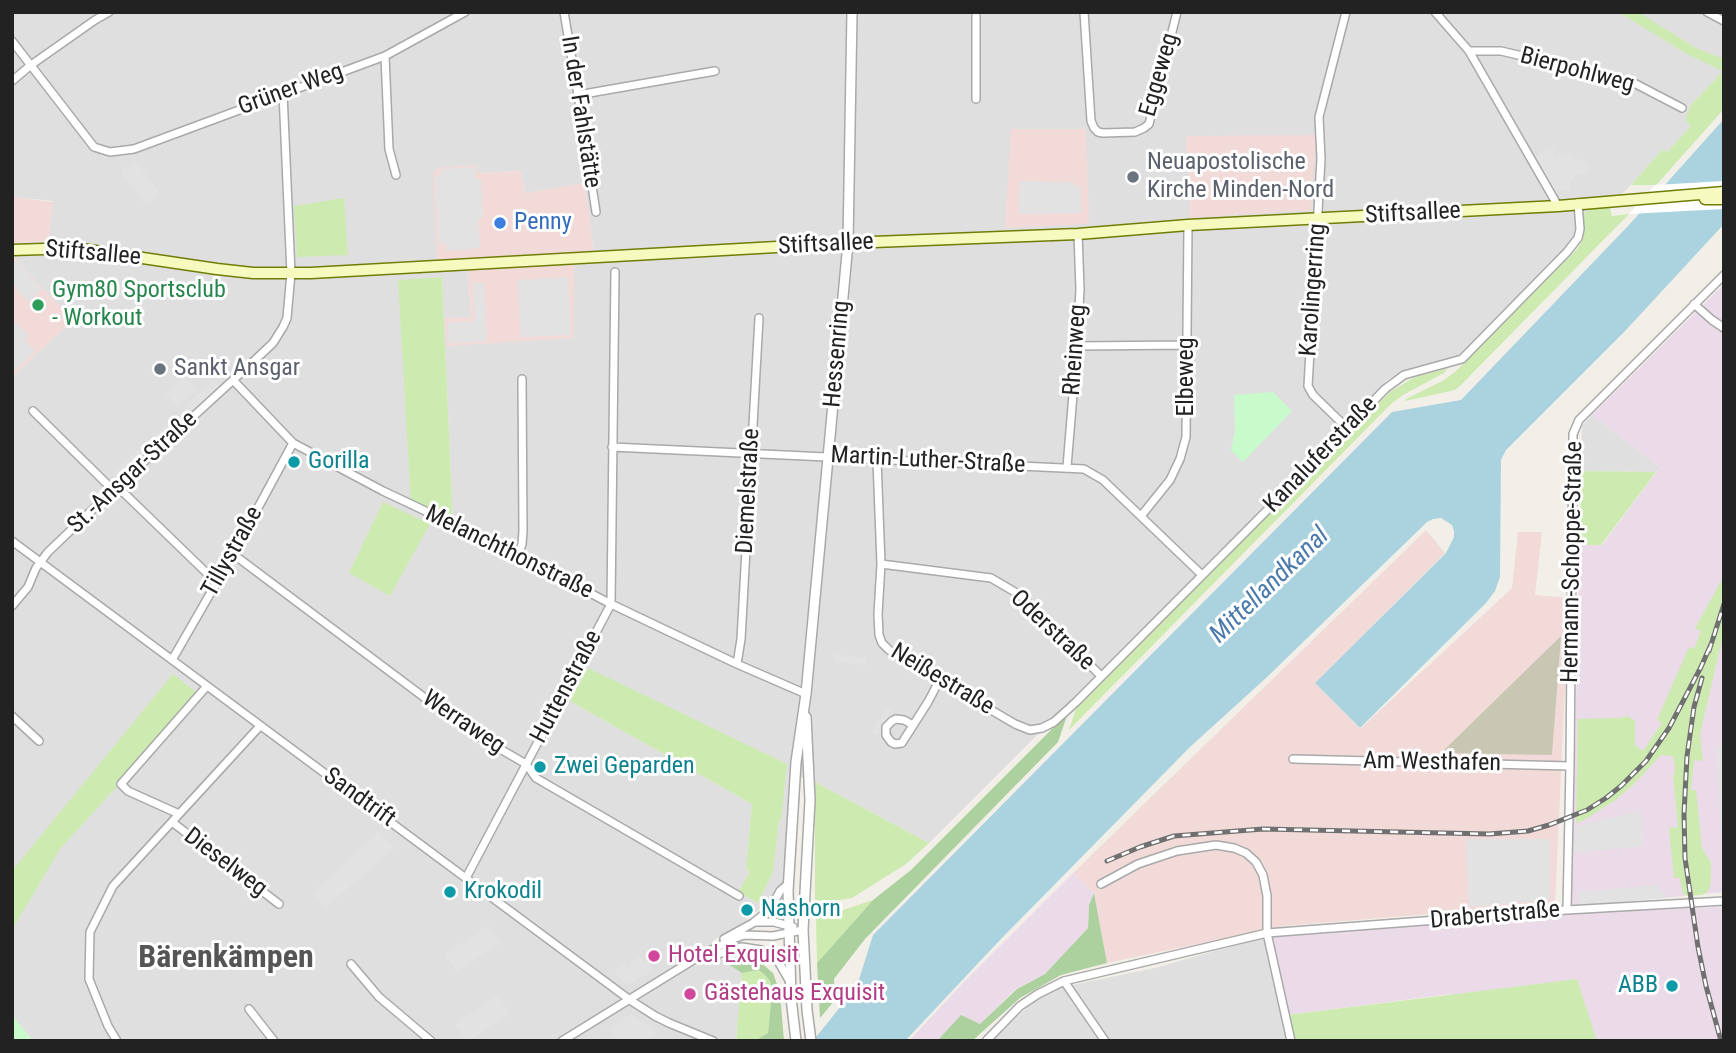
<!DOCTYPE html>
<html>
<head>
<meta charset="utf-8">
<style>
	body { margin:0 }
	#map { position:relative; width:1736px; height:1053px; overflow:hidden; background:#f2efe9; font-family:"Roboto Condensed",sans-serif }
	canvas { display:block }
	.frame { position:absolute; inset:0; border:14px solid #222; pointer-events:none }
</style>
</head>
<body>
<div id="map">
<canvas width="1736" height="1053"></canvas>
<div class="frame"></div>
</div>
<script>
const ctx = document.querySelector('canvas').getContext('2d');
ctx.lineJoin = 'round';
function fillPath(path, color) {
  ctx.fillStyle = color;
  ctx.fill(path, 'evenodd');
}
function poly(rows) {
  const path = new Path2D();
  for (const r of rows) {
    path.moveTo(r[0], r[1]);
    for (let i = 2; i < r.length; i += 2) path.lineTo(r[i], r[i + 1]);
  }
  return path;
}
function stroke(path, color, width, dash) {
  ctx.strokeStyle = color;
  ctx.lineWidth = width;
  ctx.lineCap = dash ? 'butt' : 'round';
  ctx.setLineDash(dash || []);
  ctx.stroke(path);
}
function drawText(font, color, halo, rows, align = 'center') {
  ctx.font = font + ' "Roboto Condensed",sans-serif';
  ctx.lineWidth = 6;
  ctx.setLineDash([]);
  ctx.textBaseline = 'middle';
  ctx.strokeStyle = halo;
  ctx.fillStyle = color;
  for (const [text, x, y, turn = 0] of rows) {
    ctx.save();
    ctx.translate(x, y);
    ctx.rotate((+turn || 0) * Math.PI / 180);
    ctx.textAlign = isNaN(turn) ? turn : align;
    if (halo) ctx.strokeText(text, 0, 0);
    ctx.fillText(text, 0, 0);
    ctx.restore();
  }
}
const residential = poly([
	[12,12,1724,12,1724,70,1691,105,1692,125,1667,152,1663,149,1631,185,1458,356,1403,371,1387,380,1246,526,929,843,815,782,790,773,783,905,765,905,744,922,714,940,723,961,742,973,736,1041,33,1041,12,1015,12,377,73,320,12,256,12,245,48,241,53,201,12,197],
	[476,165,477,173,521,171,525,193,585,184,594,257,574,258,447,345,471,317,468,264],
	[442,277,442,278,453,523,398,281],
	[588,668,781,820,779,819,773,872,758,903,738,892,750,872,746,869,752,804,570,701],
	[1592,415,1660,467,1656,472,1581,471,1582,426],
	[1271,935,1293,1041,991,1041,1032,1003,1062,987,1155,968]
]);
const commercial = poly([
	[1011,129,1086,129,1089,224,1005,228],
	[1316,135,1311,210,1190,218,1186,136],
	[476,165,477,173,521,171,525,193,585,183,594,257,574,259,574,338,447,346,445,318,471,317,468,264,437,264,433,173,438,168],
	[12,197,53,202,48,241,12,245],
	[12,256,73,320,12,377],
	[1426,530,1445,553,1315,683,1360,729,1512,588,1518,532,1542,532,1535,595,1569,598,1555,904,1283,926,1107,963,1094,893,1073,873]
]);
const industrial = poly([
	[1724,284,1724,892,1571,907,1580,545,1602,545,1660,467,1592,415],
	[1073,873,1094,893,1089,905,1088,928,1045,974,1016,989,980,1024,961,1016,937,1041,909,1041,961,985],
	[1724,907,1724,1041,1460,1041,1450,994,1287,1015,1271,935,1565,912]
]);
const construction = poly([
	[1561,636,1552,755,1441,753]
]);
const grass = poly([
	[1618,12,1638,12,1696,48,1724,59,1724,109,1658,183,1655,185,1631,185,1663,149,1667,152,1691,126,1685,120,1691,105,1723,71,1689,55],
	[344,198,348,255,297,257,294,206],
	[1596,208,1610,208,1612,216,1629,214,1459,387,1455,390,1405,401,1406,399,1444,380,1455,372,1577,249,1583,240,1583,218,1587,211],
	[442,277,453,524,411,504,398,280],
	[1448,368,1444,373,1403,395,1391,404,1069,730,1077,706,1390,392,1413,378],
	[1581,471,1656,472,1601,545,1580,545],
	[383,502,430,524,390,596,349,573],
	[1724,576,1724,631,1700,734,1703,761,1694,760,1691,790,1696,790,1702,849,1711,862,1711,876,1710,887,1707,892,1702,895,1688,896,1683,894,1680,878,1674,878,1669,828,1678,827,1673,777,1675,769,1673,756,1661,755,1632,786,1614,801,1584,820,1576,823,1578,719,1620,718,1628,716,1635,721,1635,745,1643,751,1662,723,1657,720,1689,647,1694,649,1701,631,1695,628],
	[588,668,787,764,781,820,779,820,773,872,758,903,738,892,750,872,746,869,752,804,570,701],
	[173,674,198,694,121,782,60,849,12,930,12,871],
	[815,782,929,843,906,864,852,898,815,904],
	[873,900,817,963,816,919],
	[757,970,764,974,770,981,772,991,768,1033,754,1041,736,1041,742,973],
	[1577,979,1597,1041,1293,1041,1287,1015]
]);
const forest = poly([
	[1068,713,1058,742,865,939,834,979,835,1000,820,1018,817,963,873,900,911,870],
	[1094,893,1107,963,1061,975,1020,998,972,1041,937,1041,961,1015,980,1024,1017,989,1045,974,1088,928,1089,905],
	[738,956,748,957,759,961,773,973,780,993,784,1041,754,1041,768,1033,772,991,770,981,764,974,758,970,742,973,723,961]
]);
const park = poly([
	[1273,392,1292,411,1243,462,1231,450,1235,431,1234,395],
	[12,1015,33,1041,12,1041]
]);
const parking = poly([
	[1550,148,1555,150,1553,154,1556,157,1560,153,1562,157,1566,153,1588,163,1588,174,1574,175,1575,180,1570,181,1571,190,1555,191,1535,156],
	[135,160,161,194,146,205,120,171],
	[475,167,475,179,481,179,483,218,478,219,480,248,447,251,446,244,439,244,435,176,441,175,441,169],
	[1020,181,1072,182,1076,186,1081,186,1081,213,1019,214],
	[17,262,42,289,28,302,12,283,12,263],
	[568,277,571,335,521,337,518,280],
	[473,283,484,283,487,341,449,343,448,323,475,321],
	[12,319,28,335,24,340,35,351,12,373],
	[184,376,197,390,178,407,165,393],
	[215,379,221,386,188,416,182,409],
	[169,423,174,429,118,479,113,473],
	[834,654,866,658,866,665,834,662],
	[887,707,893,711,878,736,871,732],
	[1716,745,1724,747,1724,865,1717,762],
	[1641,811,1644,846,1573,853,1576,826],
	[379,831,395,848,325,908,312,893],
	[1466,839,1550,839,1550,900,1469,907],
	[1658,885,1659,891,1664,891,1665,898,1580,905,1578,892],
	[489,925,501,943,457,972,445,954],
	[638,955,650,964,654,970,629,984,614,975,621,964,628,969],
	[498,995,510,1014,468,1041,465,1041,455,1024],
	[632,1014,657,1032,648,1041,619,1041,606,1029]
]);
const water = poly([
	[1724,119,1724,224,1626,330,1506,450,1501,460,1500,577,1495,591,1486,603,1360,728,1315,683,1446,553,1454,537,1454,531,1452,525,1441,518,1433,519,1427,522,1266,678,1190,747,999,941,905,1041,813,1041,857,986,873,935,1392,412,1461,400,1628,226]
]);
const pier = poly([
	[1724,181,1724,209,1629,214,1655,185]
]);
const minor = poly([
	[564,12,578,95,596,212],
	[1084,12,1091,121,1094,128,1098,132,1103,133,1135,132,1144,128,1149,124,1177,12],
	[1346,12,1319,117,1321,159,1308,386,1313,395,1348,429],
	[1435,12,1469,51,1558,206],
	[1707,12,1724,21],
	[12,41,94,147,110,152,134,149,385,56,465,12],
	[1469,51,1501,51,1621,79,1634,83,1682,108],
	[385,56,389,149,396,175],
	[12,81,31,65,95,20,109,12],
	[578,95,715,71],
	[976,99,976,12],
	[1694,304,1712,320,1724,328],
	[1077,346,1187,345],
	[233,380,293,443,383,491,453,524,472,535,519,556,611,604,737,664,806,694],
	[33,411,108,485,124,493,217,583],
	[612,447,1084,469,1103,480,1202,575],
	[877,460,881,564,878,614,879,635,882,643,889,650,1015,724,1030,730,1042,728,1054,722,1076,702,1327,450,1385,389,1404,375,1462,359,1567,252,1578,238,1580,229,1578,203],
	[1067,467,1077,346,1080,289,1078,234],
	[1141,516,1170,480,1180,459,1186,437,1188,225],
	[12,541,630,1000,655,1016,669,1023,713,1041],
	[233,554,469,731,526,764,536,778,739,896],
	[518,555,522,544,523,531,522,379],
	[881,564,991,578,1020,595,1101,676],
	[12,606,28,587,36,568,48,552,114,489,255,360,273,343,283,327,287,318,291,273,283,93],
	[172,660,233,554,293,443],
	[737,664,741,639,759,318],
	[12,716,39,741],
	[913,725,904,720,896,719,892,721,886,727,886,735,891,742,895,744,902,743,905,738,928,702,939,681],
	[1293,759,1570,766],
	[179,814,128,791,121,784,207,686],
	[172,822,279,904],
	[466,878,611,604,615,272],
	[1101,884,1138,864,1177,851,1216,845,1234,848,1246,853,1256,862,1263,875,1267,896,1267,933,1291,1041],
	[1567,910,1570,766,1573,434,1579,420,1724,275],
	[756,922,774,922,793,927],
	[724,939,753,923,764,914,772,906,780,891,789,883],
	[707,953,719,954,731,949,742,947,761,950,778,961,790,982],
	[351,964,379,997,431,1041],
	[1064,981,1105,1041],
	[249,1009,274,1041],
	[117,1041,108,1026,89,979,90,932,113,886,260,726],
	[562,1041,698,957,733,939,744,935,773,936,803,930],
	[986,1041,1020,1006,1038,994,1064,981,1267,933,1567,910,1724,901]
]);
const tertiary = poly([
	[806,717,810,800,803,930,807,1010,811,1041],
	[796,1041,791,998,788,891,796,762,806,694,848,243,852,12]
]);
const secondary = poly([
	[1705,199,1724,199],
	[12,250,75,248,217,269,253,273,311,273,848,243,1078,234,1188,225,1558,206,1724,192]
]);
const rail = poly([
	[1709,651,1724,604],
	[1702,678,1694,707,1687,756,1684,814,1685,858,1698,947,1706,986,1721,1041],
	[1107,861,1140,847,1174,836,1263,829,1489,834,1528,831,1549,825,1587,810,1606,798,1621,786,1646,761,1669,728,1701,667,1712,642]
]);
const markers = [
	[1133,177,7,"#6b7280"],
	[500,223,7,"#3f7fe0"],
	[38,305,7,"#2e9e5b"],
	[160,369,7,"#6b7280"],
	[294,462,7,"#0f9aa8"],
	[540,767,7,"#0f9aa8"],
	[450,892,7,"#0f9aa8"],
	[747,910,7,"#0f9aa8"],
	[654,956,7,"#d1479c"],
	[1672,986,7,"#0f9aa8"],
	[690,994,7,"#d1479c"]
];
const streetNames = [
	["Bierpohlweg",1577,71,15],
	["Eggeweg",1160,75,-74],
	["Grüner Weg",291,90,-20],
	["In der Fahlstätte",580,112,81],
	["Stiftsallee",1413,214,-3],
	["Stiftsallee",826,245,-3],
	["Stiftsallee",93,254,5],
	["Karolingerring",1314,290,-86],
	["Rheinweg",1076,350,-86],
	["Hessenring",838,354,-85],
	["Elbeweg",1187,377,-90],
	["Kanaluferstraße",1321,455,-46],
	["Martin-Luther-Straße",928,461,3],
	["St.-Ansgar-Straße",133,473,-43],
	["Diemelstraße",749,491,-87],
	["Tillystraße",233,552,-61],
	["Melanchthonstraße",509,553,26],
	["Hermann-Schoppe-Straße",1573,562,-89],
	["Oderstraße",1052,631,43],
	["Neißestraße",942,680,31],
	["Huttenstraße",567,687,-62],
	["Werraweg",463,723,34],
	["Am Westhafen",1432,763,1],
	["Sandtrift",359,798,36],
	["Dieselweg",225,863,37],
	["Drabertstraße",1495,916,-5]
];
const worshipNames = [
	["Neuapostolische",1147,163],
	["Kirche Minden-Nord",1147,191],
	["Sankt Ansgar",174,369]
];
const shopNames = [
	["Penny",514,223]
];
const leisureNames = [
	["Gym80 Sportsclub",52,291],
	["- Workout",52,319]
];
const cultureNames = [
	["Gorilla",308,462],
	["Zwei Geparden",554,767],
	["Krokodil",464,892],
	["Nashorn",761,910],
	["ABB",1658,986,"right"]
];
const hotelNames = [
	["Hotel Exquisit",668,956],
	["Gästehaus Exquisit",704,994]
];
const waterNames = [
	["Mittellandkanal",1270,586,-44]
];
const districtNames = [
	["Bärenkämpen",226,959]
];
fillPath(residential, '#e0dfdf');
fillPath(commercial, '#f2dad9');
fillPath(industrial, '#ebdbe8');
fillPath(construction, '#c7c7b4');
fillPath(grass, '#cdebb0');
fillPath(forest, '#add19e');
fillPath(park, '#c8facc');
fillPath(parking, '#e2e2e2');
fillPath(water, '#aad3df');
fillPath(pier, '#fff');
stroke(minor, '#a9a9a9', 10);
stroke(tertiary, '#a9a9a9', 12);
stroke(secondary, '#707d05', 13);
stroke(minor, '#fff', 7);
stroke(tertiary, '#fff', 9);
stroke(secondary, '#f7fabf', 10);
stroke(rail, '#707070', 5);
stroke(rail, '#fff', 2.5, [8]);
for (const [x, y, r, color] of markers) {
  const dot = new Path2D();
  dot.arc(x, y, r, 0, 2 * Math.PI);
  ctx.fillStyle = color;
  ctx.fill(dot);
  stroke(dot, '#fff', 2.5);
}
drawText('24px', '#222', '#fff', streetNames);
drawText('24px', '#5b616d', '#fff', worshipNames, 'left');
drawText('24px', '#366cbe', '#fff', shopNames, 'left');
drawText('24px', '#27864d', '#fff', leisureNames, 'left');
drawText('24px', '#0d838f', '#fff', cultureNames, 'left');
drawText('24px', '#b23c85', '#fff', hotelNames, 'left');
drawText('italic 26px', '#4a7aab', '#fff', waterNames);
drawText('bold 32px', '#555', '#fff', districtNames);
</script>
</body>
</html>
